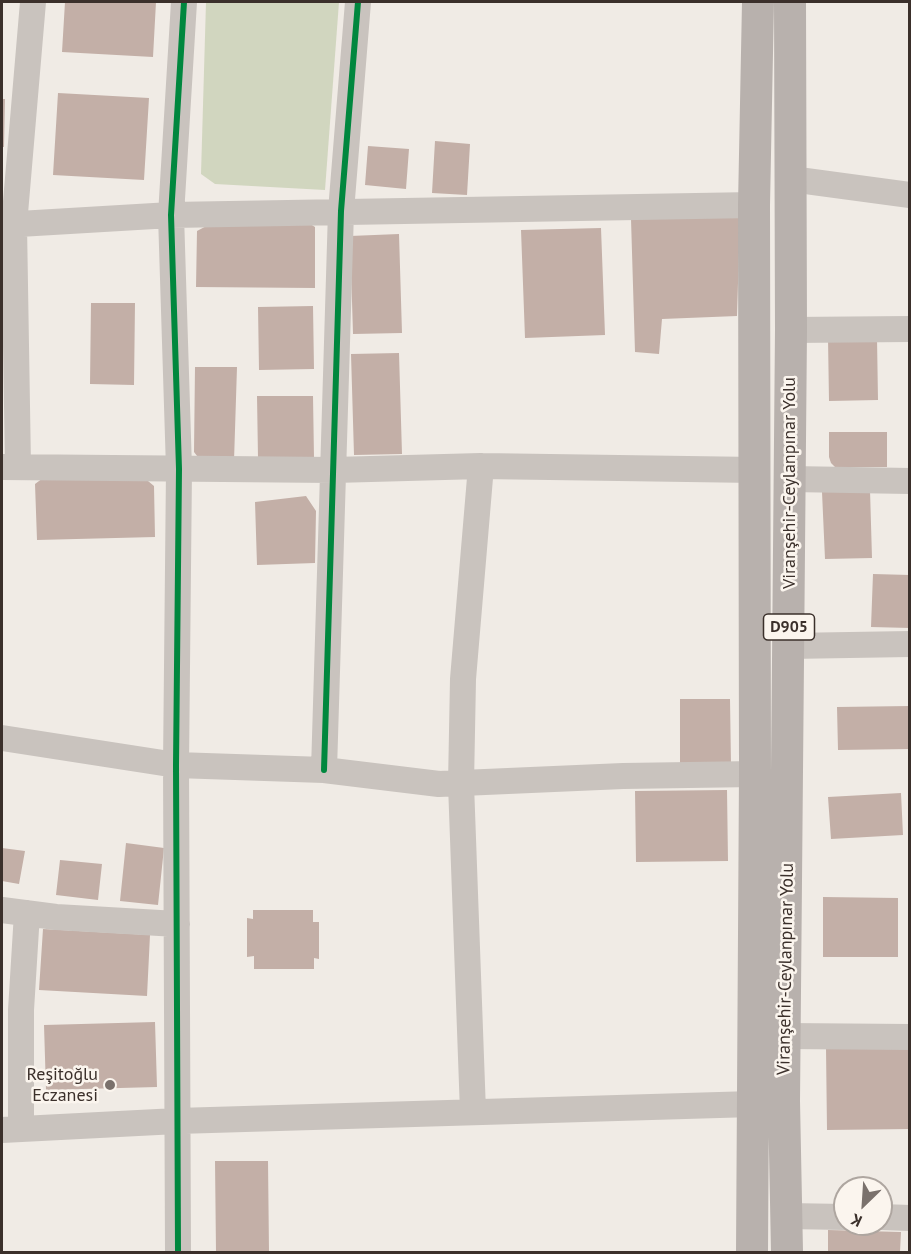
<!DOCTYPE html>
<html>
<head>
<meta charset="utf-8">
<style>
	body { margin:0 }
	#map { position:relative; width:911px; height:1254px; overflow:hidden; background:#f0ebe5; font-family:"PT Sans",sans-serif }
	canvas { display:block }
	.frame { position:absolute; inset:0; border:3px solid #3b302b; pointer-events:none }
	.north { position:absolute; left:833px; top:1176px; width:60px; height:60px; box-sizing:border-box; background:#fbf5ee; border:2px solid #aea6a0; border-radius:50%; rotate:205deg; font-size:16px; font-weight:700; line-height:24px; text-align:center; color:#3b302b }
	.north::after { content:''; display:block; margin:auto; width:21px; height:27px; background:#7a716c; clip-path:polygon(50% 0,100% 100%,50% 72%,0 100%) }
</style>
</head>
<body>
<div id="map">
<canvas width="911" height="1254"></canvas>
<div class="frame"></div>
<div class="north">K</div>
</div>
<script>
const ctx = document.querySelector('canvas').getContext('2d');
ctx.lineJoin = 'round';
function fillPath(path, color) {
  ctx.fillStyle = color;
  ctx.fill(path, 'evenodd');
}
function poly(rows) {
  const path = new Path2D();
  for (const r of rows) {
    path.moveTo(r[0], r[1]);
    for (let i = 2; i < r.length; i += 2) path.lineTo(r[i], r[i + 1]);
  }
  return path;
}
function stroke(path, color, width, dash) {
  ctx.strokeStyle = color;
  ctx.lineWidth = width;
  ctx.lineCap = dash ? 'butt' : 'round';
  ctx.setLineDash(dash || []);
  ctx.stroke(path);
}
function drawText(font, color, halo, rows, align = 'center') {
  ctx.font = font + ' "PT Sans",sans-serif';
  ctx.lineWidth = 5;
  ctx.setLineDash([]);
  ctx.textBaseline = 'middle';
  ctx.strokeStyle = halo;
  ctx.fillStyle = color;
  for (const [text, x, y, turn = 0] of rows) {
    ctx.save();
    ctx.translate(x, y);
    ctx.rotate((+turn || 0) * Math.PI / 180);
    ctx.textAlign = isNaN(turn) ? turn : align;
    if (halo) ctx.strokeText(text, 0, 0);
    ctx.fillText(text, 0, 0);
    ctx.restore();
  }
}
const green = poly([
	[206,2,339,2,325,190,215,184,201,174]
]);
const building = poly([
	[65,2,156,2,153,57,62,52],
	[58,93,149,98,144,180,53,175],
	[2,99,5,99,4,147,2,147],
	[435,141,470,144,467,195,432,193],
	[368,146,409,149,406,189,365,185],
	[740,217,737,316,662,319,659,354,635,352,631,219],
	[307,222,315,227,315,288,196,287,197,231,212,223],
	[601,228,605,335,525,338,521,230],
	[399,234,402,333,353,334,350,236],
	[91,303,135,303,134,385,90,384],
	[313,306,314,369,259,370,258,307],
	[828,338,877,338,878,400,829,401],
	[399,353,402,454,354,455,351,354],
	[195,367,237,367,234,461,201,461,194,452],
	[257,396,313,396,314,458,258,458],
	[829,432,887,432,887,467,835,467,831,463,829,457],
	[43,478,148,481,154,486,155,537,37,540,35,484],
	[870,490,872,558,825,559,822,492],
	[306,496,316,511,315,563,257,565,255,502],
	[873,574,910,575,910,628,871,627],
	[680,699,730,699,731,766,680,766],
	[910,706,910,749,838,750,837,707],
	[727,790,728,861,636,862,635,791],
	[901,793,903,835,831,839,828,797],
	[126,843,164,848,158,905,120,901],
	[2,848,25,851,19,884,2,881],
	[60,860,102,864,98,900,56,895],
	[823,897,898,898,898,957,823,957],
	[253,910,313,910,313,922,319,922,319,959,314,958,314,969,254,969,254,956,247,957,247,918,253,919],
	[43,929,150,935,147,996,39,990],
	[155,1022,157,1087,46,1090,44,1025],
	[826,1048,910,1048,910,1129,827,1130],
	[215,1161,268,1161,269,1252,216,1252],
	[828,1230,901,1232,900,1252,828,1252]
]);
const minor = poly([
	[791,179,910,195],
	[2,225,171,215,754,205],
	[791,330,910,329],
	[18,466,14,225,33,2],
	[2,467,334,470,481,466,756,470],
	[790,479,910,481],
	[789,646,910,644],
	[2,738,176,765,324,770,439,784,623,776,755,774],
	[324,770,341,211,358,2],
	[2,910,56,917,177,924],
	[785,1036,910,1037],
	[473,1112,461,784,463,679,481,466],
	[21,1129,21,1010,27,913],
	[2,1130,177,1121,753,1104],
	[787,1216,845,1217],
	[881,1217,910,1218],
	[178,1252,176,765,179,469,171,215,184,2]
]);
const major = poly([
	[752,1252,755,774,754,205,758,2],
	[787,1252,784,1101,791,330,790,2]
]);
const cycleway = poly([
	[324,770,341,211,358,2],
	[178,1252,176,765,179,469,171,215,184,2]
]);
const markers = [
	[110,1085,6,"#7a716c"]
];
const shields = [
	[789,627,51]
];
const shieldNames = [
	["D905",789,627]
];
const streetNames = [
	["Viranşehir-Ceylanpınar Yolu",790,483,-90],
	["Viranşehir-Ceylanpınar Yolu",786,969,-89]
];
const poiNames = [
	["Reşitoğlu",98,1075],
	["Eczanesi",98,1096]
];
fillPath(green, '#d1d6bf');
fillPath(building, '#c3afa7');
stroke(minor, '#c9c3be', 26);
stroke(major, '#b8b1ad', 32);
stroke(cycleway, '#00873e', 6);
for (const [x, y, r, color] of markers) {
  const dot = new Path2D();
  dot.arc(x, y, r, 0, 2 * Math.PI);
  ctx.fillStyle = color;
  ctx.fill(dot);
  stroke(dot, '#fbf5ee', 2);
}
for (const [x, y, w] of shields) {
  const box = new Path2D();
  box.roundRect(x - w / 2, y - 13, w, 26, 4.5);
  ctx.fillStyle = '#fbf5ee';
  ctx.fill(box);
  stroke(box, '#3b302b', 1.5);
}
drawText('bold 16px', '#3b302b', null, shieldNames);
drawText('18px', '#3b302b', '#fbf5ee', streetNames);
drawText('18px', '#3b302b', '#fbf5ee', poiNames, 'right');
</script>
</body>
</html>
